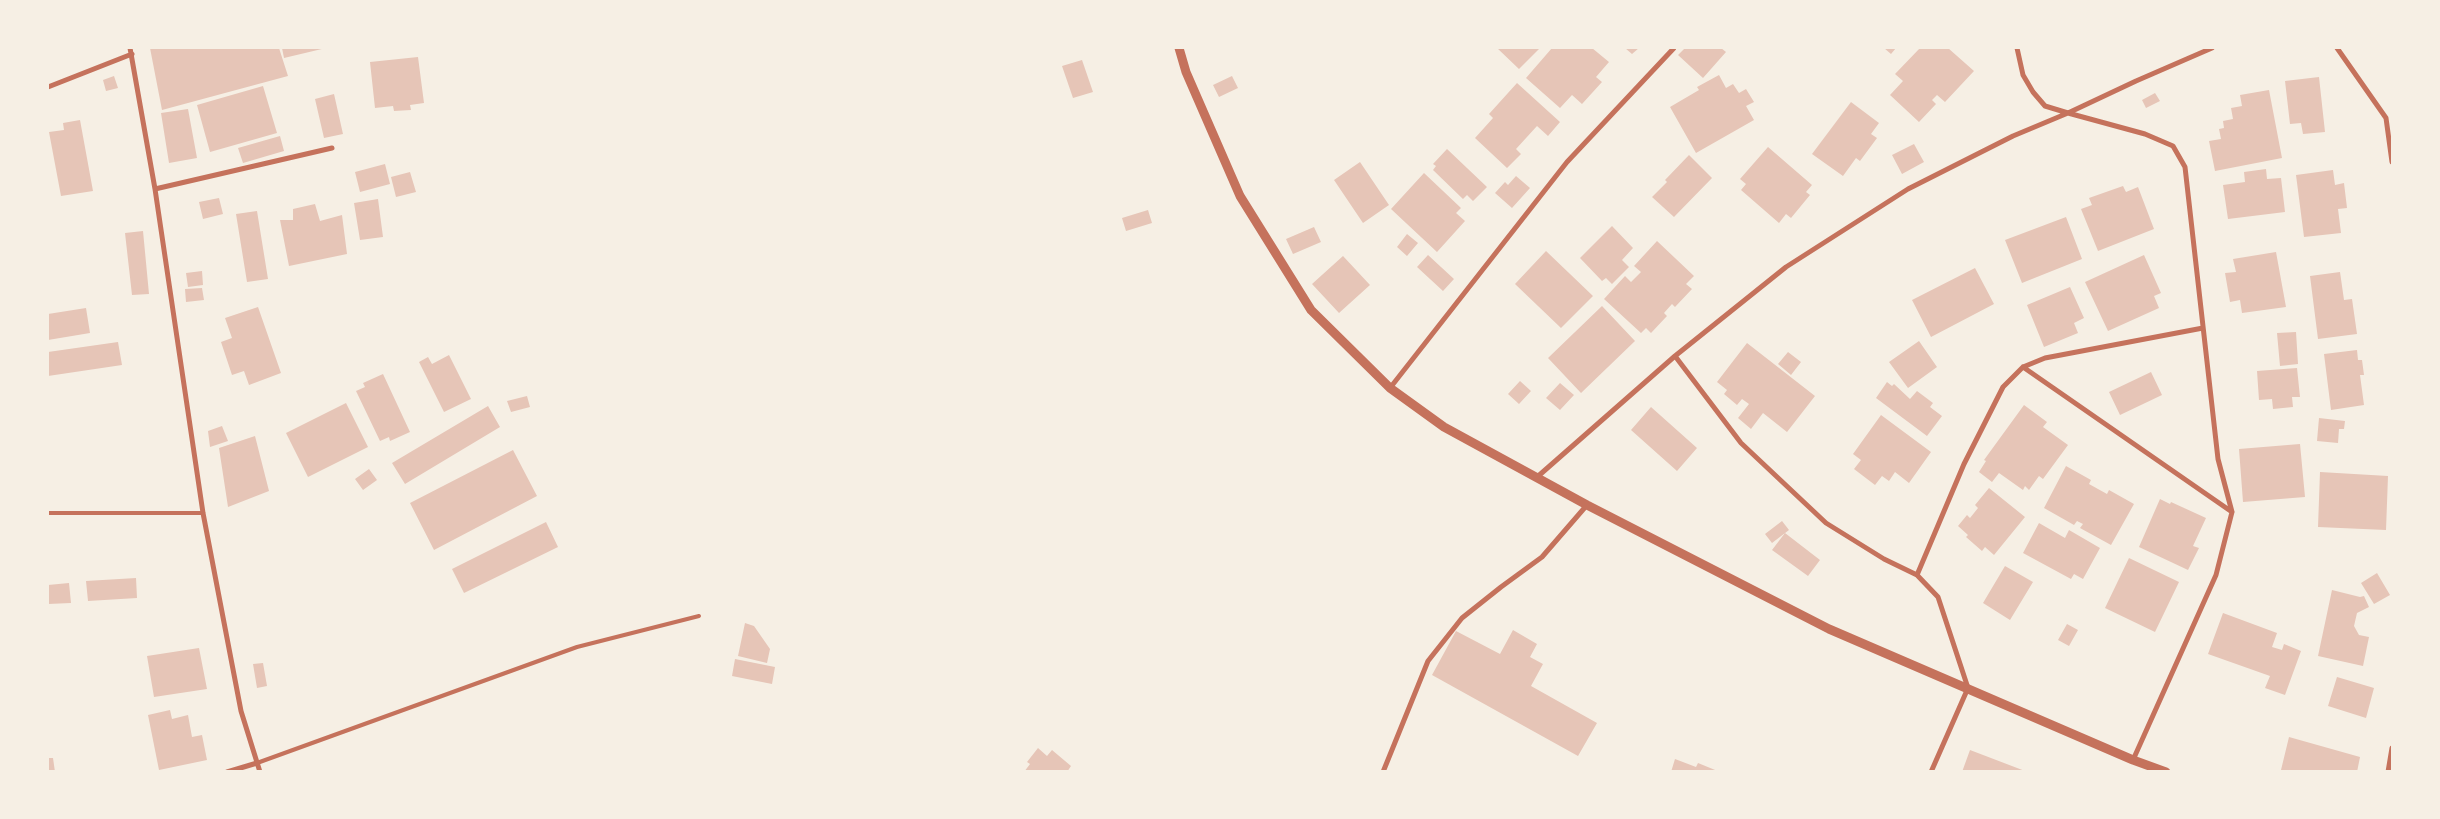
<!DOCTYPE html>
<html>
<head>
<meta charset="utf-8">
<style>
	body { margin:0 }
	#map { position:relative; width:2440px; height:819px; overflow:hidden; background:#f6efe4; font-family:"Fira Sans Condensed",sans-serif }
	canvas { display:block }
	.frame { position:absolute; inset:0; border:49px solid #f6efe4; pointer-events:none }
</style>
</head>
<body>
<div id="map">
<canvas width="2440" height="819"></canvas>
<div class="frame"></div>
</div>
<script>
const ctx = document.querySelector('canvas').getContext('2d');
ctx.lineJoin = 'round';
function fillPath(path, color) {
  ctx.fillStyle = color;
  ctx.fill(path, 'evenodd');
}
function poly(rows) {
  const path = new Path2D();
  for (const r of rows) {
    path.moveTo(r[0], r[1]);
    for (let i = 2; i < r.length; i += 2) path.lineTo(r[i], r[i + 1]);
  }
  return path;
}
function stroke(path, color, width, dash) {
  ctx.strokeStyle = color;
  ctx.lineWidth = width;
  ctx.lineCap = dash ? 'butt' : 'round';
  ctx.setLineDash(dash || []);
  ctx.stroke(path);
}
const building = poly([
	[150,48,279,48,288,76,162,110],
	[282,48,326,48,284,58],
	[1497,48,1540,48,1519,69],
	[1552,48,1592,48,1609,62,1596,77,1602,82,1582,104,1572,95,1560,108,1526,78],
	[1625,48,1639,48,1632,54],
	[1685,48,1721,48,1726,52,1703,78,1678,55],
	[1884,48,1896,48,1891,54],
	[1920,48,1948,48,1974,71,1945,102,1937,95,1932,100,1936,104,1919,122,1890,95,1903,81,1895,74],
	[418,57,424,103,410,105,411,110,394,111,393,106,375,108,370,62],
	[1082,60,1093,92,1073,98,1062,66],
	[1719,75,1726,88,1733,84,1739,93,1746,89,1754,102,1746,106,1754,120,1696,153,1670,107,1699,90,1697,87],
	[114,76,118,88,106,91,103,80],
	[1232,76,1238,88,1219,97,1213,85],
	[2319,77,2325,132,2303,134,2301,123,2290,124,2285,81],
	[1517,83,1560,122,1548,136,1537,126,1516,149,1521,154,1507,168,1475,138,1493,118,1489,114],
	[263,86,277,133,210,152,197,105],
	[2269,90,2282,158,2215,171,2209,141,2221,139,2219,129,2224,128,2223,121,2233,119,2231,108,2242,106,2240,95],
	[2155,93,2160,101,2146,108,2142,100],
	[334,94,343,134,324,138,315,99],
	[1851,102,1879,123,1871,134,1877,138,1860,161,1856,158,1843,176,1812,154],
	[188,109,197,158,169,163,161,113],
	[80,120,93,191,61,196,49,132,64,130,63,123],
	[280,136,284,151,243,163,238,148],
	[1914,144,1924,162,1902,174,1892,155],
	[1768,147,1812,185,1806,192,1810,195,1791,218,1786,214,1779,223,1741,190,1746,184,1740,179],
	[1447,149,1487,187,1473,201,1467,195,1463,199,1433,170,1436,166,1433,164],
	[1689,155,1712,178,1674,217,1652,197,1667,182,1665,180],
	[1360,162,1389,205,1363,223,1334,180],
	[385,164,390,184,360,192,355,172],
	[2266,169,2267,179,2281,178,2285,212,2228,219,2223,185,2245,182,2244,172],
	[2333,170,2335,185,2344,183,2347,208,2338,209,2341,233,2304,237,2296,175],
	[410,172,416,192,396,197,391,177],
	[1424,173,1461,208,1456,213,1465,221,1437,252,1391,209],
	[1516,176,1530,188,1512,208,1495,193,1505,182,1508,185],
	[2123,186,2126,192,2138,187,2154,229,2098,251,2081,209,2092,205,2089,198],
	[219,198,223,214,203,219,199,202],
	[378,199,383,237,360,240,354,203],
	[315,204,320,221,342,215,347,254,289,266,280,220,293,220,293,209],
	[1148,210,1152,223,1126,231,1122,218],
	[257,211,268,279,247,282,236,214],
	[2066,217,2082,259,2022,283,2005,240],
	[1612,226,1633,248,1622,260,1629,267,1612,284,1606,278,1602,281,1580,258],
	[1314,227,1321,242,1293,254,1286,239],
	[143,231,149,294,132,295,125,233],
	[1407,234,1418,243,1407,256,1397,247],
	[1657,241,1694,276,1686,284,1692,289,1675,307,1672,304,1664,313,1667,316,1651,333,1646,328,1641,333,1604,299,1625,276,1631,282,1641,272,1634,266],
	[1546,251,1593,296,1561,328,1515,284],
	[2276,252,2286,307,2242,313,2240,300,2230,302,2225,273,2236,272,2233,259],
	[1428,255,1454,279,1443,291,1417,267],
	[2144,255,2161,293,2154,296,2159,308,2108,331,2085,282],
	[1343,256,1370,285,1339,313,1312,284],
	[1975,268,1994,304,1931,337,1912,300],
	[202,271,203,285,188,287,186,273],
	[2340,272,2344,300,2352,299,2357,334,2318,339,2310,276],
	[2070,287,2084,318,2074,323,2078,333,2044,347,2027,305],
	[202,288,204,300,186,302,185,289],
	[1602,306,1635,341,1581,393,1548,358],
	[258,307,281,373,249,385,244,371,232,375,221,342,232,338,225,318],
	[86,308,90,333,48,340,48,314],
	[2296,332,2298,364,2280,366,2277,333],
	[1919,341,1937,367,1908,388,1889,362],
	[118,342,122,365,48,376,48,352],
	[1747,343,1815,396,1787,432,1763,413,1751,429,1738,418,1749,404,1742,399,1737,405,1724,394,1727,390,1717,382],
	[2357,350,2358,360,2362,360,2364,375,2360,375,2364,405,2331,410,2324,354],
	[1788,352,1801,362,1791,375,1778,364],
	[449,355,471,399,444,412,419,362,428,357,432,364],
	[2297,368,2300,397,2292,397,2293,407,2273,409,2272,399,2259,400,2257,371],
	[2151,372,2162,395,2120,415,2109,392],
	[383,374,410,432,390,441,389,437,380,441,356,391,365,387,363,383],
	[1520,381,1531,391,1519,404,1508,394],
	[1887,382,1892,386,1894,384,1910,399,1917,391,1933,403,1930,407,1942,416,1927,436,1876,398],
	[1560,383,1574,395,1560,410,1546,398],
	[527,396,530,407,511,412,507,401],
	[346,403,368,447,308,477,286,433],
	[2024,405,2047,422,2043,427,2068,445,2043,479,2039,476,2029,490,2025,486,2023,490,1999,473,1992,482,1979,472,1986,461,1984,460],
	[488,406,500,427,405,484,392,463],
	[1651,407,1697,448,1677,471,1631,430],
	[1881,415,1931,452,1909,483,1895,472,1889,481,1882,476,1875,485,1854,469,1861,460,1853,454],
	[2319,418,2345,421,2344,429,2339,429,2338,443,2317,441],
	[222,426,228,441,210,447,208,431],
	[255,436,269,491,228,507,219,448],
	[2300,444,2305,497,2243,502,2239,449],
	[513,450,537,496,434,550,410,503],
	[2066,466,2091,480,2089,484,2107,494,2109,490,2134,504,2111,545,2080,528,2083,524,2077,521,2074,525,2044,508],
	[369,469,377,480,363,490,355,479],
	[2320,472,2388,476,2386,530,2318,527],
	[1989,488,2025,517,1994,555,1985,547,1982,551,1966,537,1968,535,1958,526,1967,515,1970,518,1978,508,1975,505],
	[2160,499,2170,504,2171,502,2206,518,2193,546,2199,548,2188,570,2139,547],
	[1782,521,1789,530,1772,543,1765,534],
	[546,522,558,547,464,593,452,569],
	[2039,523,2065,538,2069,530,2100,548,2083,579,2074,574,2071,579,2023,553],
	[1785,533,1820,560,1808,576,1772,550],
	[2129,558,2179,582,2155,632,2105,608],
	[2005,566,2033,582,2010,620,1983,603],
	[2377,573,2390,595,2374,604,2361,583],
	[136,578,137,598,88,601,86,581],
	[69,583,71,603,48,604,48,585],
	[2332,590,2360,597,2364,596,2369,607,2357,613,2354,626,2359,635,2369,637,2363,666,2318,656],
	[2223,613,2277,633,2272,647,2282,650,2284,644,2301,651,2285,695,2265,688,2270,676,2208,654],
	[745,623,754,626,770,649,767,663,738,656],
	[2067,624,2078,630,2069,646,2058,640],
	[1513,630,1537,644,1530,657,1543,664,1531,686,1597,723,1578,756,1432,675,1456,631,1500,654],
	[199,648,207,689,154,697,147,656],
	[735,659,775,667,772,684,732,676],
	[263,663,267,686,257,688,253,664],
	[2337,677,2374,688,2366,718,2328,706],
	[170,710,172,719,188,715,192,737,202,735,207,760,159,770,148,715],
	[2289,737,2360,757,2357,772,2281,770],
	[1038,748,1047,756,1052,750,1071,766,1067,772,1024,772,1030,764,1027,762],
	[1970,750,2025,771,2025,772,1962,772],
	[48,758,53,758,55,772,48,772],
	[1675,759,1696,767,1698,763,1720,772,1671,772]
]);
const service = poly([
	[48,513,203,513],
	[257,763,577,647,699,616]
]);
const minor = poly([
	[130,48,155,189,203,513,241,711,260,772],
	[2017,48,2023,75,2033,92,2045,106,2068,113,2136,81,2212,48],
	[2337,48,2386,118,2392,162],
	[48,87,132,54],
	[155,189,332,148],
	[1675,356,1741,443,1826,523,1884,559,1917,575,1938,597,1968,688,1931,772],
	[2023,367,2232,512],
	[1390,388,1567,162,1674,48],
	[1536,478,1675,356,1786,267,1908,189,2013,136,2068,113,2145,134,2173,146,2185,167,2218,459,2232,512,2216,575,2133,760],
	[1917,575,1964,464,2003,387,2023,367,2045,358,2203,328],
	[227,772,257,763],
	[1383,772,1428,661,1462,618,1501,587,1542,557,1587,505],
	[2388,772,2392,748]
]);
const tertiary = poly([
	[1179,48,1186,72,1240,196,1311,310,1390,388,1444,427,1587,505,1829,629,2133,760,2166,772]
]);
fillPath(building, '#e6c5b7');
stroke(service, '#c5725c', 4);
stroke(minor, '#c5725c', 5);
stroke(tertiary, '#c5725c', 9);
</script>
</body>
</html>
